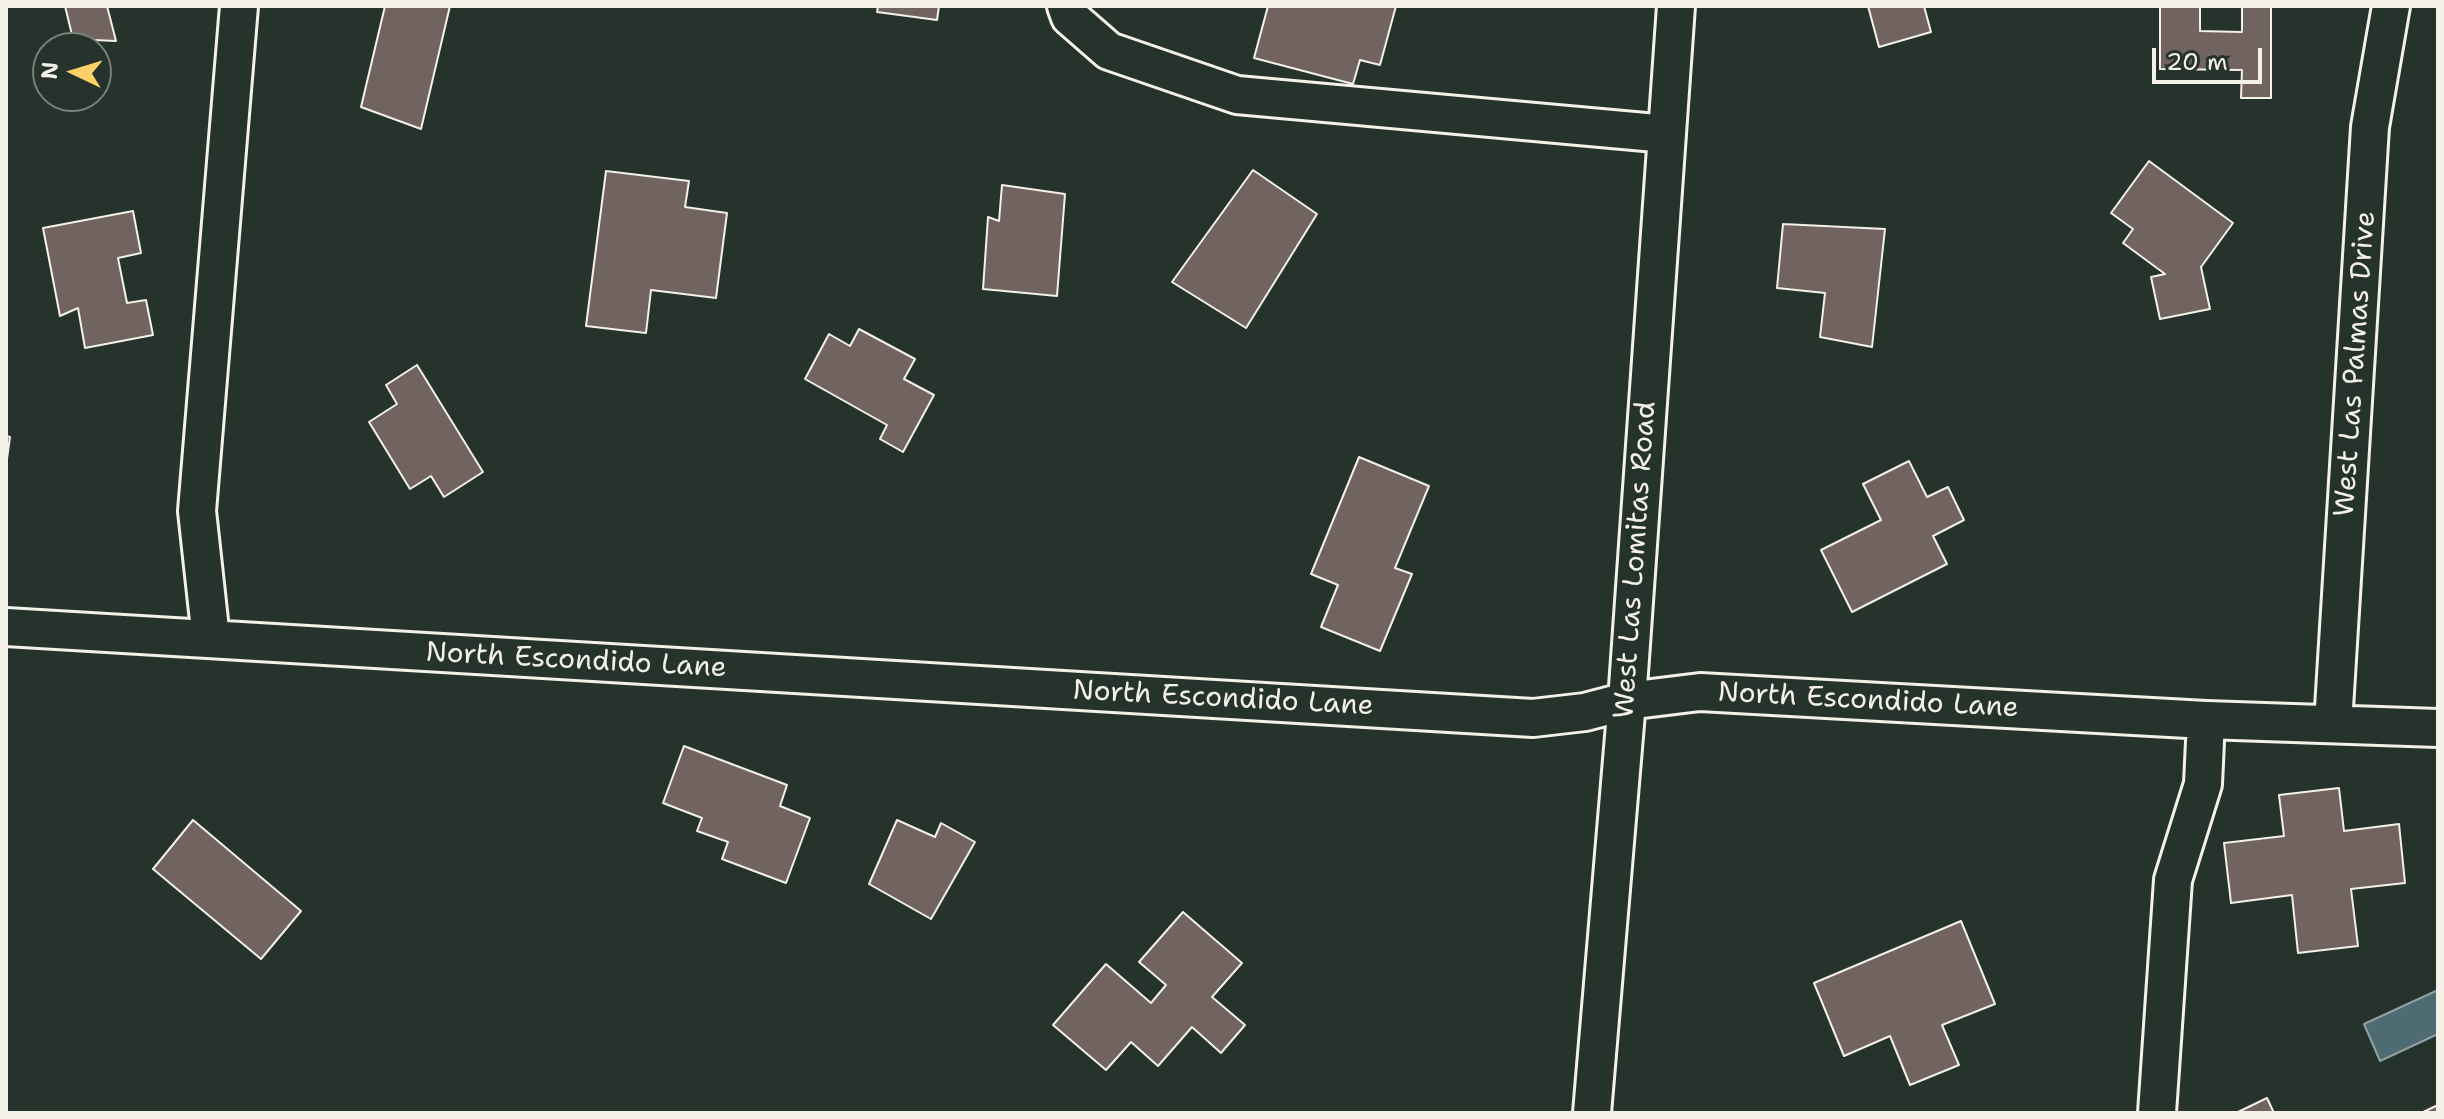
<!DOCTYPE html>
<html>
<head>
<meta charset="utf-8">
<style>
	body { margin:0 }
	#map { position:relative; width:2444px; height:1119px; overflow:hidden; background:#26332d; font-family:"Shantell Sans",sans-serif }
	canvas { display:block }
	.frame { position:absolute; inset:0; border:8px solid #f4f1e8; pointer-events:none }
	.north { position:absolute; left:32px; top:32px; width:80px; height:80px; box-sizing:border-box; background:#26332d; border:2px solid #787f78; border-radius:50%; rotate:274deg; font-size:22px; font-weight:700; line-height:32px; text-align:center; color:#f4f1e8 }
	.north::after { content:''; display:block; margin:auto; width:28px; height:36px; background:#ffd166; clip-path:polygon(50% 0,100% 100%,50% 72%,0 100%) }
	.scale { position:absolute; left:2152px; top:48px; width:110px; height:36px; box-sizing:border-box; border:4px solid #f4f1e8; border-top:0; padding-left:10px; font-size:24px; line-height:28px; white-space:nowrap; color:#f4f1e8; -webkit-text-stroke:6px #26332d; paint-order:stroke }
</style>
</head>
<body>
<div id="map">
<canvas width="2444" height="1119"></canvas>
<div class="frame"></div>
<div class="north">N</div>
<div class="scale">20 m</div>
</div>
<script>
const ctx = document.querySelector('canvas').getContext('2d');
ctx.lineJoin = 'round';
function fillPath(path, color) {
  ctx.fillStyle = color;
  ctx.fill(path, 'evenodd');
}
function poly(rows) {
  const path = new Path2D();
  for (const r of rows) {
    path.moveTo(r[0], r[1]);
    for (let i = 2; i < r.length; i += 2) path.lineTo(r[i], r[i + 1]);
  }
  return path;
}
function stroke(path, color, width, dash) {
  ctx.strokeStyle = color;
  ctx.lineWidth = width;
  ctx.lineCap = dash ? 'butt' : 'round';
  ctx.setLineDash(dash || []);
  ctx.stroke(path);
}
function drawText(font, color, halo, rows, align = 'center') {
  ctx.font = font + ' "Shantell Sans",sans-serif';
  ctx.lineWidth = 6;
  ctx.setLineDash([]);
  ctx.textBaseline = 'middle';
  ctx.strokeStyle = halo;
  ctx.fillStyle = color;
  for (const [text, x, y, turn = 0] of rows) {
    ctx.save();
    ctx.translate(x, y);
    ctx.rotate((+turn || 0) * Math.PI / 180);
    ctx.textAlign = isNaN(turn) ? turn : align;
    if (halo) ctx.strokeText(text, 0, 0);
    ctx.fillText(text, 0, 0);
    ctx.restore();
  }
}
const water = poly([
	[2438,990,2438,1034,2380,1061,2364,1024,2438,990]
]);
const building = poly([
	[65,6,107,6,116,41,73,39,65,6],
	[385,6,450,6,421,129,361,107,385,6],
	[878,6,939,6,937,20,877,12,878,6],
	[1268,6,1396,6,1380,65,1360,60,1353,84,1254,58,1268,6],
	[1868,6,1924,6,1931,32,1879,47,1868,6],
	[2160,6,2200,6,2200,31,2242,32,2242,6,2271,6,2271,98,2241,98,2242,70,2160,69,2160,6],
	[2149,161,2233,223,2201,267,2210,309,2160,319,2151,277,2165,274,2123,243,2133,229,2111,213,2149,161],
	[1253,170,1317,214,1246,328,1172,282,1253,170],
	[606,171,689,181,685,207,727,213,716,298,651,290,646,333,586,326,606,171],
	[1002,185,1065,194,1057,296,983,289,988,217,999,221,1002,185],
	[133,211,141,253,118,258,127,303,146,300,153,335,85,348,78,308,60,316,43,228,133,211],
	[1783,224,1885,229,1872,347,1820,337,1825,293,1777,288,1783,224],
	[859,329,915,359,904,379,934,395,903,452,880,439,887,425,805,379,829,334,850,346,859,329],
	[417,365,483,472,444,497,431,476,410,489,369,422,397,404,386,385,417,365],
	[6,436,10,437,6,466,6,436],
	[1359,457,1429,486,1395,568,1412,574,1380,651,1321,627,1338,585,1311,574,1359,457],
	[1909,461,1927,497,1948,487,1964,520,1933,536,1947,564,1852,612,1821,550,1881,520,1863,484,1909,461],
	[684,746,787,785,780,806,810,818,786,883,722,859,728,842,697,831,702,818,663,803,684,746],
	[2339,788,2344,831,2399,824,2405,883,2351,889,2358,946,2298,953,2292,895,2231,903,2224,843,2284,836,2279,795,2339,788],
	[193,820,301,911,261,959,153,869,193,820],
	[897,820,935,837,941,823,975,842,931,919,869,884,897,820],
	[1183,912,1242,963,1212,997,1245,1025,1221,1053,1192,1027,1158,1066,1131,1042,1106,1070,1053,1025,1106,964,1151,1003,1166,985,1139,962,1183,912],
	[1961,921,1995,1004,1942,1025,1959,1065,1910,1085,1890,1036,1844,1056,1814,983,1961,921],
	[2267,1098,2274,1113,2236,1113,2267,1098],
	[2438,1105,2438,1113,2421,1113,2438,1105]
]);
const minor = poly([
	[1066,6,1070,17,1109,51,1237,95,1667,134],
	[6,627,1533,718,1585,712,1627,701,1700,692,2206,720,2438,728],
	[211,639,197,511,239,6],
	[2333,724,2370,127,2391,6],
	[1592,1113,1627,701,1676,6],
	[2157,1113,2173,880,2203,784,2206,720]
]);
const streetNames = [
	["West Las Palmas Drive",2356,364,-86],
	["West Las Lomitas Road",1636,560,-86],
	["North Escondido Lane",576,661,3],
	["North Escondido Lane",1223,699,3],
	["North Escondido Lane",1868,701,3]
];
fillPath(water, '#4e6b74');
stroke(water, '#90a1a2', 2);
fillPath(building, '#716460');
stroke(building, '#f4f1e8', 2);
stroke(minor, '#f4f1e8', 42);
stroke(minor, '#26332d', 36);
drawText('28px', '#f4f1e8', '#26332d', streetNames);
</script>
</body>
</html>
